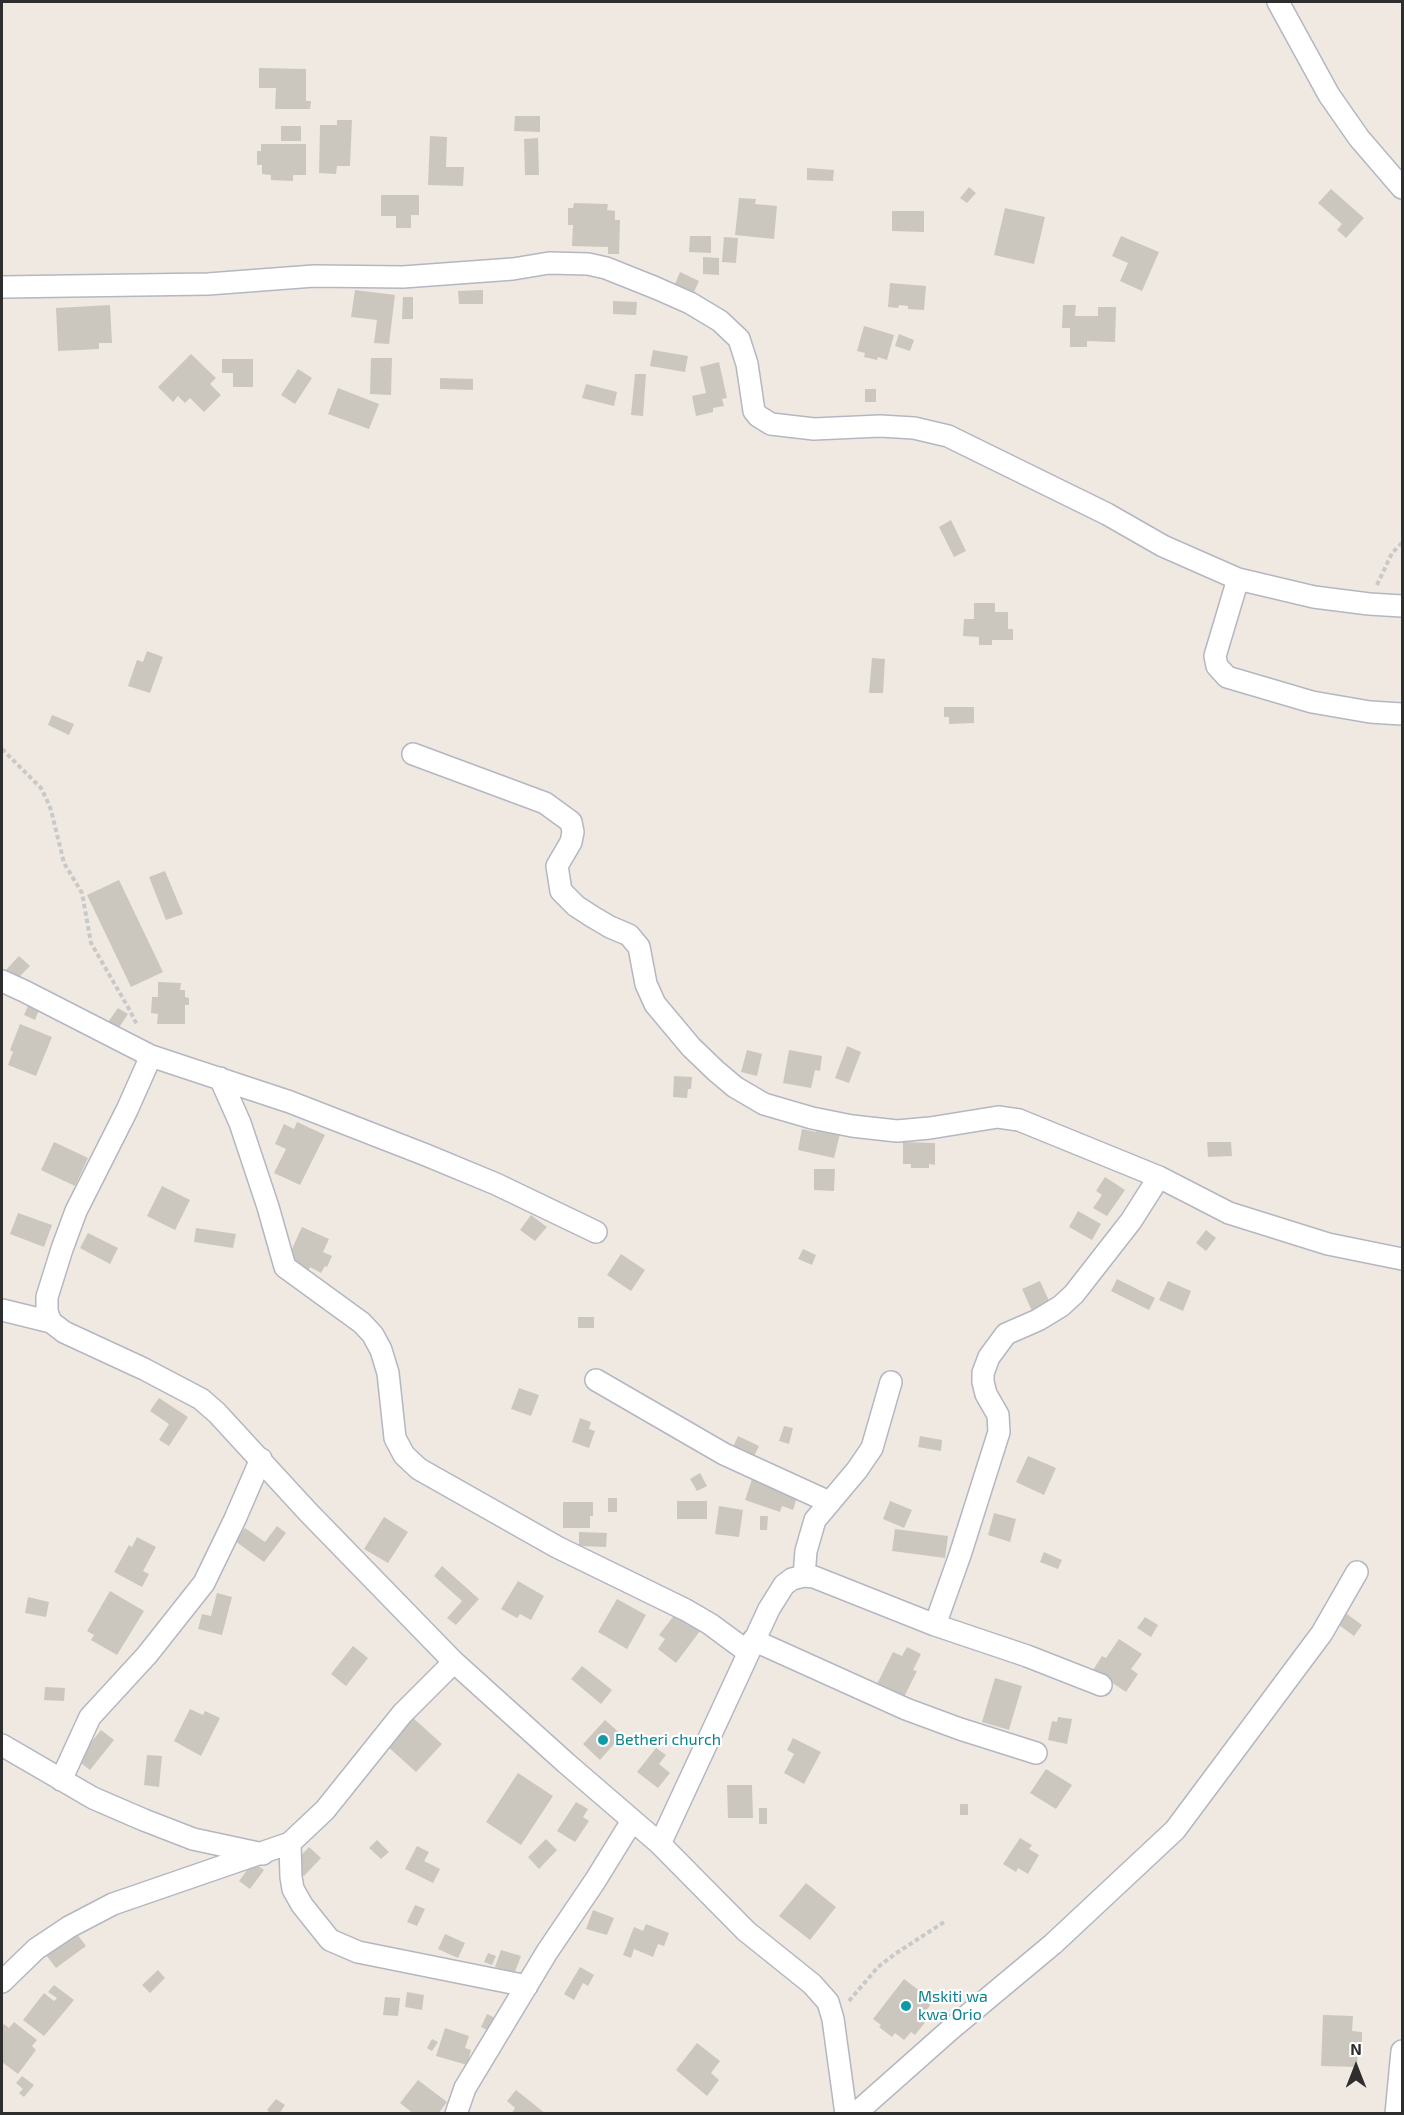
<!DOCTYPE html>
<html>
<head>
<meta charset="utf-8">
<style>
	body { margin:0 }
	#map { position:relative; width:1404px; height:2115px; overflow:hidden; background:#efe9e1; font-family:"Exo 2",sans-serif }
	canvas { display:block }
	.frame { position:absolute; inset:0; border:3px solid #2e2e2e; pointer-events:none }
	.north { position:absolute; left:1326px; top:2037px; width:60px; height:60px; -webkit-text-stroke:4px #fff; paint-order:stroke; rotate:0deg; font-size:16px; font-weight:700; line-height:24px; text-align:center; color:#2e2e2e }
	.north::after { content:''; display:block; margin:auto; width:21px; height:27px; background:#2e2e2e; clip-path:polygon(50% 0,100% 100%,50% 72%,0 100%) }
</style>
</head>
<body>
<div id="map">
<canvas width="1404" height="2115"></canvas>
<div class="frame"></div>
<div class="north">N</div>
</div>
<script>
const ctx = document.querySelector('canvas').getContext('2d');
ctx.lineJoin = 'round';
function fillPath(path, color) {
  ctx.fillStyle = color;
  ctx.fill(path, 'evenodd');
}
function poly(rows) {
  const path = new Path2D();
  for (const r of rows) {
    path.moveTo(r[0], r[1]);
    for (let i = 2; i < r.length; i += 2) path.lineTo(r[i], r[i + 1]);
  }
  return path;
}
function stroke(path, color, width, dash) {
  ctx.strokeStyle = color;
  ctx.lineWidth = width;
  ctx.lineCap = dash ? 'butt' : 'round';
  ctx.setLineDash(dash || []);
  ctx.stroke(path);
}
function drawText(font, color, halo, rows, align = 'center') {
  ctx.font = font + ' "Exo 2",sans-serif';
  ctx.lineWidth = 4.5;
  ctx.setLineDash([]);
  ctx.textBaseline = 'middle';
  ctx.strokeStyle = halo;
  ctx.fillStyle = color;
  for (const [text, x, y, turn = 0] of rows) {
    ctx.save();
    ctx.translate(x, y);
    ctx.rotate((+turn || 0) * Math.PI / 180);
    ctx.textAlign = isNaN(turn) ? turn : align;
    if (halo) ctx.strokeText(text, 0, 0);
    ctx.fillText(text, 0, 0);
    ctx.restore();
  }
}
const building = poly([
	[259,68,306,69,306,101,311,101,310,109,275,109,276,88,259,88],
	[515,116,540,116,540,132,514,131],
	[337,120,352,120,350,166,337,166,336,174,319,173,320,125,337,125],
	[281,126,301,126,301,141,281,141],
	[430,136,447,137,446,167,464,167,463,186,428,185],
	[538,138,539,175,525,175,524,139],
	[261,144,306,144,306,175,293,175,293,181,271,180,271,175,262,174,262,165,257,165,257,151,261,151],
	[807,168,834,170,833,181,807,180],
	[969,187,976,193,967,203,960,198],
	[1331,189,1364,218,1346,238,1337,230,1342,224,1318,203],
	[381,195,419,195,419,215,411,215,411,228,396,228,396,216,381,216],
	[739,198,756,199,755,204,777,206,774,239,735,235],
	[574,203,608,204,607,210,615,211,615,220,620,220,619,254,608,254,608,247,572,246,573,225,568,225,568,208,573,208],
	[1005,208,1045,217,1034,264,994,255],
	[892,211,924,211,924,232,892,231],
	[690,236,711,236,711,253,689,252],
	[1121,236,1159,252,1142,291,1120,281,1128,263,1112,256],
	[724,237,738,238,736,263,722,262],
	[703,257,719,258,719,275,703,274],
	[680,272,699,281,694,292,675,284],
	[890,283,926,286,924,310,908,309,908,306,899,305,898,308,888,307],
	[355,290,395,295,389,344,374,343,377,320,351,317],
	[483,290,483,304,459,304,458,291],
	[403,297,413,297,413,319,402,319],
	[613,301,637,302,636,315,613,314],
	[110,305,112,343,99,343,99,349,58,351,56,308],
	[1063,305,1076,305,1075,316,1098,316,1098,307,1116,307,1115,342,1087,341,1087,347,1070,347,1070,328,1062,328],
	[864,326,894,335,887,360,878,357,877,360,864,357,865,353,857,351],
	[899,334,914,340,910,351,895,346],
	[653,350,688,356,685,372,650,366],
	[191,354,216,378,210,384,221,395,204,412,190,398,185,403,178,396,173,402,158,387],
	[371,358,392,358,391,395,370,394],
	[222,359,253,359,253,387,233,387,233,373,222,373],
	[719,362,727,398,722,399,724,406,713,408,713,412,696,416,692,396,706,393,700,367],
	[298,369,312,378,295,404,281,395],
	[635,374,646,374,643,416,631,415],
	[440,378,473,379,473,390,440,389],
	[586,384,617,392,614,406,582,398],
	[338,388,379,404,369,429,328,414],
	[865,389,876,389,876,402,865,402],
	[951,520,966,551,954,557,939,527],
	[974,603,995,603,995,612,1008,612,1008,629,1013,629,1013,640,992,640,992,645,979,645,979,637,963,636,964,619,974,619],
	[147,651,163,657,150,693,128,686,137,660,143,662],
	[872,658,885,659,883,693,869,693],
	[944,707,974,707,974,723,949,724,949,717,944,717],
	[52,715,74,724,69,735,48,725],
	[165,871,183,914,166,920,149,877],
	[119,880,163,972,131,987,87,895],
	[19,956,30,966,16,980,5,971],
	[158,982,181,983,180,990,185,990,185,997,189,998,189,1005,185,1005,185,1024,157,1024,158,1014,151,1013,152,997,158,997],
	[28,1006,39,1010,35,1020,24,1015],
	[118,1008,128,1014,118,1029,108,1022],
	[20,1024,52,1037,36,1076,8,1065,13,1052,10,1050],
	[847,1046,861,1052,849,1083,835,1078],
	[747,1050,762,1054,757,1076,741,1072],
	[789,1050,822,1056,820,1071,815,1070,811,1088,783,1083],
	[674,1076,692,1077,691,1089,688,1089,687,1098,673,1097],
	[297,1122,325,1135,300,1185,274,1173,286,1149,275,1144,284,1124,294,1129],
	[818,1125,841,1130,834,1158,798,1150,802,1129,816,1132],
	[54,1142,88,1158,75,1186,41,1170],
	[903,1142,935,1143,935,1165,929,1164,929,1168,911,1168,911,1164,903,1164],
	[1207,1142,1231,1142,1232,1156,1208,1157],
	[814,1169,835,1169,834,1191,814,1190],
	[1105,1177,1125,1190,1107,1216,1093,1208,1102,1195,1096,1191],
	[162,1186,190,1200,175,1230,147,1216],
	[1078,1211,1101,1224,1092,1240,1069,1227],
	[18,1213,52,1225,44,1247,10,1234],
	[531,1215,547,1227,535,1241,520,1230],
	[302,1227,329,1239,323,1252,332,1256,327,1267,325,1266,321,1273,310,1267,308,1272,286,1262],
	[196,1228,236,1234,233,1248,194,1242],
	[1206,1230,1216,1238,1206,1251,1196,1243],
	[88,1233,118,1248,110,1264,80,1248],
	[803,1249,816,1255,812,1265,798,1259],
	[621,1254,645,1270,631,1291,607,1275],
	[1117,1279,1155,1298,1149,1310,1111,1291],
	[1040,1281,1050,1303,1032,1311,1022,1289],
	[1168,1281,1191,1291,1183,1311,1159,1300],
	[578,1317,594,1317,594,1328,578,1328],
	[519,1388,539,1395,531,1416,511,1409],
	[159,1398,188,1417,169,1446,159,1440,169,1424,150,1411],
	[580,1418,591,1422,589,1429,595,1431,589,1448,572,1442],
	[784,1426,793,1428,789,1444,779,1441],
	[738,1436,759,1446,753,1458,732,1449],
	[920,1436,942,1440,941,1451,918,1447],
	[1028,1456,1056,1468,1044,1495,1016,1482],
	[700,1473,707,1486,697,1491,690,1479],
	[753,1476,799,1491,793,1510,782,1506,780,1512,745,1500],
	[608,1498,617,1498,617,1512,608,1512],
	[677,1501,707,1501,707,1519,677,1519],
	[890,1501,912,1510,904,1528,883,1519],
	[563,1502,593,1502,593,1516,590,1516,590,1528,563,1528],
	[719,1506,743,1510,739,1537,715,1534],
	[994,1513,1016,1519,1010,1542,988,1535],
	[760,1516,768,1516,767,1530,760,1530],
	[384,1517,408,1532,388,1563,364,1549],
	[277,1526,286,1533,264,1562,235,1541,245,1528,265,1542],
	[895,1529,948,1536,945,1558,892,1551],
	[579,1532,607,1533,606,1547,579,1546],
	[137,1537,156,1547,143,1571,149,1574,142,1587,114,1572,129,1545,132,1547],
	[1044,1552,1062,1560,1058,1569,1040,1562],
	[442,1566,479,1599,456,1625,447,1618,462,1601,434,1576],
	[518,1581,544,1596,531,1620,520,1614,517,1618,501,1609],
	[110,1591,144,1611,117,1655,91,1640,94,1635,87,1631],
	[217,1593,232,1597,222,1635,198,1629,202,1614,211,1616],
	[28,1597,49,1602,46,1617,25,1613],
	[617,1599,646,1615,627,1649,598,1632],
	[1340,1609,1362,1625,1354,1636,1332,1620],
	[676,1613,700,1631,676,1663,658,1649,665,1639,659,1635],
	[1145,1617,1158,1625,1151,1637,1137,1628],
	[1119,1639,1142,1654,1131,1669,1138,1674,1126,1692,1093,1670,1102,1656,1106,1658],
	[353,1646,368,1658,346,1686,331,1674],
	[907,1647,921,1654,913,1670,917,1671,902,1701,875,1688,893,1652,902,1656],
	[582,1666,612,1690,601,1704,571,1679],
	[995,1678,1022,1686,1009,1730,982,1722],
	[45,1687,65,1688,64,1701,44,1700],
	[190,1709,203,1715,205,1711,220,1718,201,1756,174,1741],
	[412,1717,442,1744,416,1772,386,1745],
	[1058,1717,1072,1719,1067,1744,1048,1740,1052,1721,1057,1722],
	[605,1720,622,1735,600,1760,583,1744],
	[101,1730,114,1740,90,1770,77,1760],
	[793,1738,821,1752,804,1784,784,1773,794,1754,787,1750],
	[656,1748,666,1755,659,1764,670,1773,658,1788,637,1772],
	[147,1755,162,1756,159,1787,144,1785],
	[1046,1769,1072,1785,1056,1809,1030,1793],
	[518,1773,553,1796,521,1845,486,1822],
	[727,1785,752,1785,753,1818,728,1818],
	[576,1802,588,1809,583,1817,589,1821,575,1842,557,1831],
	[960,1804,968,1804,968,1815,960,1815],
	[759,1808,767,1808,767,1824,759,1824],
	[1020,1838,1032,1845,1029,1849,1039,1855,1028,1874,1018,1868,1016,1872,1003,1864],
	[546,1839,557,1850,539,1869,528,1857],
	[377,1840,389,1852,381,1859,369,1848],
	[417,1846,429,1852,424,1861,440,1869,433,1883,405,1869],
	[309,1847,321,1858,304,1876,292,1865],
	[253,1862,264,1870,250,1889,239,1881],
	[806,1883,836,1907,810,1940,779,1916],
	[415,1905,425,1909,417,1926,407,1922],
	[593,1910,614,1918,607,1935,586,1929],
	[646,1924,669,1933,664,1946,658,1944,653,1957,634,1949,631,1958,623,1955,634,1927,643,1931],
	[74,1930,86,1946,56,1968,46,1955],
	[445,1934,465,1943,458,1958,438,1949],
	[501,1950,521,1956,514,1974,495,1967],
	[488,1953,496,1956,492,1965,484,1962],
	[580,1967,594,1975,588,1986,583,1983,574,2000,564,1994],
	[158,1970,165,1978,150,1993,142,1985],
	[904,1979,933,2001,926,2011,931,2015,915,2035,911,2032,904,2040,895,2033,892,2037,879,2027,881,2025,873,2019],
	[54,1985,74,2000,44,2036,23,2020,44,1993,54,2001,57,1998,48,1992],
	[407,1992,424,1995,422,2010,405,2007],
	[385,1997,400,1998,398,2016,383,2015],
	[487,2014,495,2018,489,2031,481,2027],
	[1323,2015,1353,2016,1352,2031,1362,2032,1362,2045,1358,2044,1357,2067,1321,2066],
	[14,2022,37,2040,32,2046,36,2050,18,2074,2,2062,2,2027,4,2024,9,2028],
	[445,2028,469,2036,465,2048,471,2050,467,2065,436,2056],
	[432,2039,438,2042,432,2051,427,2048],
	[697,2043,720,2061,711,2073,719,2080,707,2096,676,2070],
	[22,2076,34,2085,24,2097,19,2093,23,2089,16,2083],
	[418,2080,447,2102,438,2114,414,2114,400,2103],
	[516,2090,546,2114,511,2114,515,2108,507,2101],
	[276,2099,285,2105,279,2114,271,2114,267,2110]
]);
const path = poly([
	[1377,585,1392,553,1402,543],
	[2,749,41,788,46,798,51,810,64,863,82,893,91,943,129,1009,137,1025],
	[849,2001,878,1967,895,1954,944,1922]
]);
const street = poly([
	[1278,2,1329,95,1359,138,1402,188],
	[2,287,208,284,314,276,403,277,513,269,549,263,588,264,606,268,656,288,690,303,720,321,739,339,747,364,754,411,758,416,771,424,814,429,880,426,914,428,948,436,1107,514,1163,546,1238,579,1314,597,1369,604,1402,606],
	[1238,579,1215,656,1217,666,1227,677,1312,702,1370,712,1402,714],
	[413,754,545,803,571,822,573,832,571,842,557,866,561,891,576,906,593,917,610,927,629,935,639,947,646,984,655,1004,691,1047,716,1071,735,1087,764,1104,812,1118,852,1126,897,1131,930,1128,998,1117,1019,1120,1159,1177,1229,1213,1328,1244,1402,1259],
	[2,981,24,991,151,1056,290,1102,426,1155,496,1184,596,1232],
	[151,1056,127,1110,76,1211,62,1249,47,1297,47,1312,51,1322,64,1332,144,1369,201,1399,217,1413,308,1512,454,1662,566,1763,660,1844,746,1931,812,1984,828,2002,833,2019,846,2114],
	[220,1078,240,1123,268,1207,285,1267,362,1323,373,1335,381,1350,388,1373,395,1438,404,1455,419,1469,557,1547,686,1610,710,1624,748,1652],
	[2,1310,51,1322],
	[596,1380,724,1454,829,1502],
	[804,1576,806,1551,815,1520,857,1470,872,1448,891,1382],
	[935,1625,960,1555,999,1432,998,1415,986,1394,983,1382,983,1373,989,1357,1006,1334,1038,1320,1061,1306,1074,1294,1131,1221,1159,1177],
	[753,1640,906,1709,960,1729,1036,1753],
	[2,1745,93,1798,144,1820,193,1839,263,1854],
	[61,1780,90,1717,147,1655,204,1583,235,1519,261,1459],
	[290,1843,291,1877,293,1889,302,1905,330,1940,358,1952,527,1986],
	[660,1844,769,1609,784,1585,792,1579,804,1576,814,1577,935,1625,1027,1656,1101,1685],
	[2,1982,36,1949,69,1927,113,1904,290,1843,325,1810,402,1714,454,1662],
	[456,2114,465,2088,547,1952,595,1881,632,1821],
	[855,2114,951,2029,1053,1944,1175,1830,1322,1633,1357,1572],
	[1396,2114,1402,2051]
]);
const markers = [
	[603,1740,6,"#0f9aa8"],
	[906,2006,6,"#0f9aa8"]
];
const cultureNames = [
	["Betheri church",615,1740],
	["Mskiti wa",918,1997],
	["kwa Orio",918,2015]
];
fillPath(building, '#cbc7bf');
stroke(street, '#b4b7c1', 24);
stroke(path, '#c9c9c9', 4, [4.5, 3]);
stroke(street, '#fff', 21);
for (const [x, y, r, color] of markers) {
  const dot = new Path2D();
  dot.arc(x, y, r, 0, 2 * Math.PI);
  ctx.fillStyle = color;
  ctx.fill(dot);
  stroke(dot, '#fff', 2);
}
drawText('16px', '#0d838f', '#fff', cultureNames, 'left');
</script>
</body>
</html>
